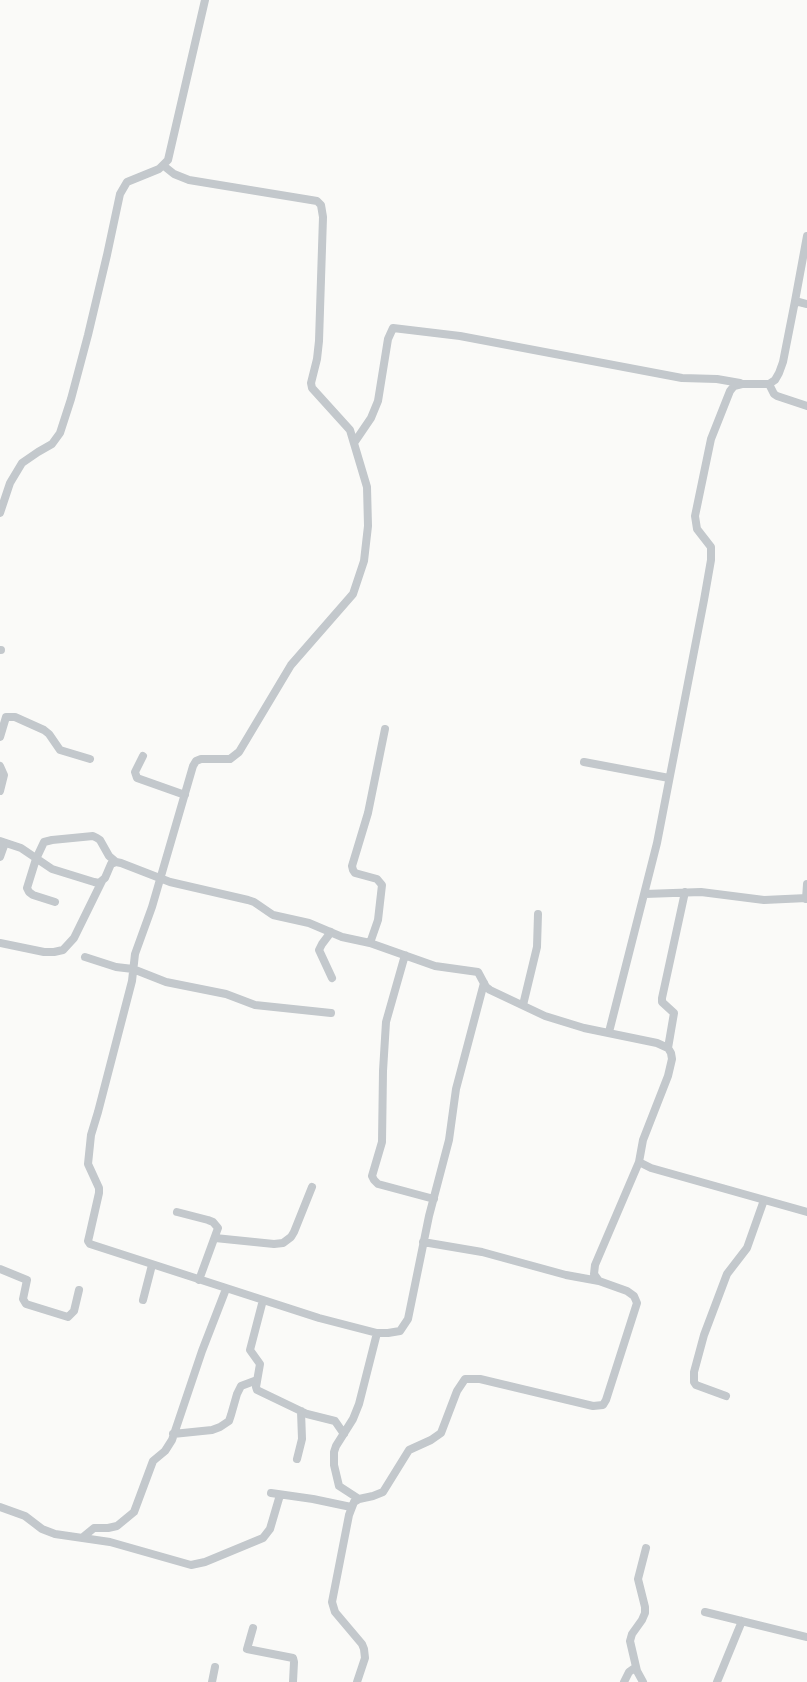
<!DOCTYPE html>
<html>
<head>
<meta charset="utf-8">
<style>
	body { margin:0 }
	canvas { display:block; background:#fafaf8 }
</style>
</head>
<body>
<canvas width="807" height="1682"></canvas>
<script>
const ctx = document.querySelector('canvas').getContext('2d');
ctx.lineJoin = 'round';
function poly(rows) {
  const path = new Path2D();
  for (const r of rows) {
    path.moveTo(r[0], r[1]);
    for (let i = 2; i < r.length; i += 2) path.lineTo(r[i], r[i + 1]);
  }
  return path;
}
function stroke(path, color, width, dash) {
  ctx.strokeStyle = color;
  ctx.lineWidth = width;
  ctx.lineCap = dash ? 'butt' : 'round';
  ctx.setLineDash(dash || []);
  ctx.stroke(path);
}
const minor = poly([
	[164,166,174,174,189,180,311,200,317,201,321,205,323,217,319,341,317,359,311,383,312,388,350,430,367,487,368,526,364,561,353,594,291,665,239,752,230,759,201,759,196,761,193,766,152,907,135,954,132,981,98,1112,91,1135,88,1164,99,1188,99,1193,89,1237,88,1241,90,1244,319,1318,377,1333,388,1333,400,1331,408,1319,429,1216,449,1140,456,1089,484,983],
	[795,301,807,304],
	[769,384,774,394,777,396,807,406],
	[354,443,371,418,378,401,388,339,393,328,460,336,682,378,717,379,740,383],
	[0,513,10,483,22,463,38,452,52,444,60,433,71,399,88,335,107,255,120,194,127,182,159,169,168,160,205,0],
	[0,650,1,650],
	[0,737,6,717,15,717,44,730,49,734,60,750,90,759],
	[143,756,135,772,137,778,185,795],
	[584,762,669,778],
	[0,766,4,775,0,791],
	[0,841,21,848,52,869,94,882,99,883,105,878,111,864,116,862,121,863,170,882,248,900,254,902,273,915,309,923,342,937,370,943,435,966,478,972,486,987,490,990,545,1016,584,1028,657,1043,668,1048,671,1053,672,1059,668,1076,643,1140,639,1162,595,1265,594,1274,599,1281,627,1291,634,1296,637,1303,606,1400,603,1405,593,1406,480,1379,465,1379,457,1391,441,1433,431,1440,409,1450,383,1492,373,1496,359,1499,354,1502,349,1515,332,1602,335,1612,362,1644,364,1649,365,1658,357,1682],
	[0,857,5,843],
	[645,894,701,892,764,900,807,898],
	[806,899,807,884],
	[55,902,33,895,29,892,27,888,36,859,44,842,52,840,93,836,97,838,100,840,109,856,116,862],
	[331,932,322,944,319,950,332,978],
	[0,943,44,952,54,952,63,950,74,938,102,881],
	[370,943,378,920,382,885,377,879,355,873,353,870,352,866,368,813,385,729],
	[405,955,386,1022,383,1071,382,1142,372,1176,374,1180,378,1184,434,1199],
	[85,957,116,967,133,969,166,982,226,994,255,1005,331,1013],
	[523,1005,537,947,538,914],
	[609,1032,657,843,704,600,711,560,711,547,697,529,695,516,711,439,730,391,734,386,742,384,769,384,775,380,779,373,783,362,795,301,807,236],
	[668,1048,674,1013,662,1002,662,998,685,892],
	[639,1162,651,1168,807,1212],
	[177,1212,208,1220,213,1222,218,1228,199,1280],
	[215,1238,274,1244,283,1243,291,1237,294,1232,312,1187],
	[423,1242,482,1252,566,1275,599,1281],
	[0,1269,27,1280,23,1299,26,1304,68,1317,74,1311,79,1290],
	[143,1300,152,1265],
	[263,1300,250,1350,260,1364,256,1387,257,1390,307,1414,335,1421,344,1434],
	[726,1396,696,1385,694,1382,694,1372,704,1335,727,1274,747,1248,764,1200],
	[173,1434,212,1430,220,1427,229,1421,231,1415,237,1394,241,1386,257,1380],
	[297,1459,302,1439,301,1411],
	[271,1493,313,1499,351,1507],
	[359,1499,339,1486,334,1465,334,1452,336,1446,353,1419,359,1404,377,1333],
	[0,1507,25,1516,42,1529,55,1534,110,1542,191,1565,205,1562,263,1538,270,1529,280,1495],
	[83,1537,94,1528,108,1528,117,1526,134,1512,153,1461,165,1451,172,1440,202,1351,226,1289],
	[705,1612,807,1637],
	[253,1628,247,1649,293,1658,294,1662,293,1682],
	[212,1682,215,1667],
	[624,1682,629,1672,636,1667],
	[643,1682,637,1671,630,1641,632,1634,642,1620,645,1613,645,1607,638,1579,646,1548],
	[717,1682,742,1621]
]);
stroke(minor, '#c3c8cc', 8);
</script>
</body>
</html>
